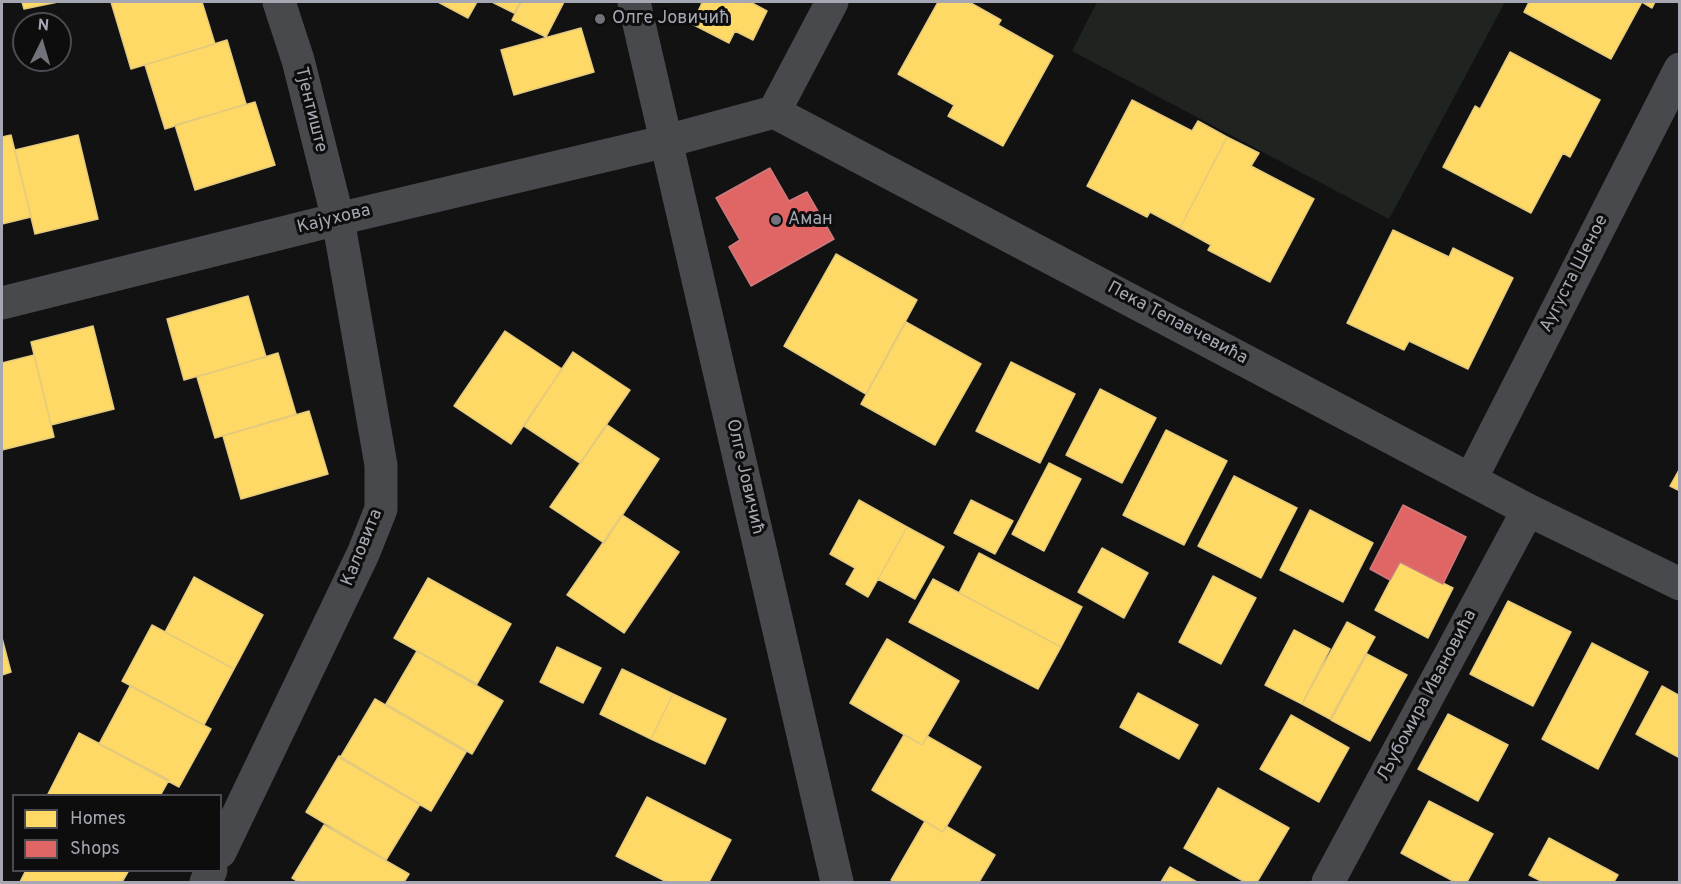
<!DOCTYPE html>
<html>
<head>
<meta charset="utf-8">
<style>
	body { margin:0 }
	#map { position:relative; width:1681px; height:884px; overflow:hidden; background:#121213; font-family:Overpass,sans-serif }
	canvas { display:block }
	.frame { position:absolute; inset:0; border:3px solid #a5a7b2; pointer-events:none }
	.legend { position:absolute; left:12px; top:794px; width:210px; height:78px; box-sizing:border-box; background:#0d0d0e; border:2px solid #4a4b50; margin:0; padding:8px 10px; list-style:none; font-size:18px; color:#a5a7b2 }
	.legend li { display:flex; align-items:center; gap:12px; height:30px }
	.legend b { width:30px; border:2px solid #4a4b50 }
	.north { position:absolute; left:12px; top:12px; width:60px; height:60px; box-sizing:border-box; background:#0d0d0e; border:2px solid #4a4b50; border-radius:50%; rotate:5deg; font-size:16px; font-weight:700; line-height:24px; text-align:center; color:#a5a7b2 }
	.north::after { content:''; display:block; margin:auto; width:21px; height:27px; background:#72737a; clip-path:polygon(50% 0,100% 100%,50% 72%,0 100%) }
</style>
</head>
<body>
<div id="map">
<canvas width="1681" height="884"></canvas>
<div class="frame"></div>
<ul class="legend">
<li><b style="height:16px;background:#ffd966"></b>Homes</li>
<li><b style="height:16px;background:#e06666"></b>Shops</li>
</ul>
<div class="north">N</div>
</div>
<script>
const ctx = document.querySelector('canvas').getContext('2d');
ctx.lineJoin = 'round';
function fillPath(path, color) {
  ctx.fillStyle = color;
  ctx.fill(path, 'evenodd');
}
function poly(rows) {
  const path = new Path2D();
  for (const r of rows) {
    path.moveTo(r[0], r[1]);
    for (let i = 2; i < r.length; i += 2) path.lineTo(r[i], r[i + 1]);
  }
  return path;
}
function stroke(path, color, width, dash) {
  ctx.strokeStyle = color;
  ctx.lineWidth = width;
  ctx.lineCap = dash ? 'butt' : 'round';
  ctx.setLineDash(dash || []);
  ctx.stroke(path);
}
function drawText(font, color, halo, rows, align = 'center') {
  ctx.font = font + ' Overpass,sans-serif';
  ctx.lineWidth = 6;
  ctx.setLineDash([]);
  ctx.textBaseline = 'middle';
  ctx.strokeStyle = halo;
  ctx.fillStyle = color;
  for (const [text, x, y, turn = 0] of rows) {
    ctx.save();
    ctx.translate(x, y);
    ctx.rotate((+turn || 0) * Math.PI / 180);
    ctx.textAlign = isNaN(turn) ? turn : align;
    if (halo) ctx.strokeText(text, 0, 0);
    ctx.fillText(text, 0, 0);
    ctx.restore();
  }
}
const green = poly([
	[1097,2,1505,2,1389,219,1072,51]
]);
const homes = poly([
	[22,2,58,2,24,9,22,2],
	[111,2,202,2,215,44,131,69,111,2],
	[438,2,477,2,468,18,438,2],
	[492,2,520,2,514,13,492,2],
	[521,2,564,2,546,37,512,20,521,2],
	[699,2,750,2,767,11,753,40,735,31,729,43,692,24,702,3,699,2],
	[938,2,969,2,1001,20,998,25,1053,56,1003,146,948,116,954,105,898,74,938,2],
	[1529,2,1655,2,1652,8,1642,2,1611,59,1524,12,1529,2],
	[581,28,594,72,514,95,501,50,581,28],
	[227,40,246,104,165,129,145,65,227,40],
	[1510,52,1600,100,1570,157,1563,153,1531,213,1443,167,1475,106,1480,109,1510,52],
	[1132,100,1192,131,1198,121,1227,137,1180,228,1150,212,1147,217,1087,186,1132,100],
	[255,102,275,165,195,190,175,125,255,102],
	[11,135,31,217,2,224,2,137,11,135],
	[78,135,98,219,35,234,15,150,78,135],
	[1227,137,1259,153,1251,166,1314,199,1270,282,1208,250,1211,245,1180,228,1227,137],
	[1393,230,1449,257,1453,248,1513,278,1468,369,1409,341,1404,350,1347,323,1393,230],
	[836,254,917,300,866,394,784,346,836,254],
	[248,296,266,357,184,380,167,319,248,296],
	[906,322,981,364,935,445,861,404,906,322],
	[93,326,114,409,51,425,31,342,93,326],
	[505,331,562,369,511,444,454,406,505,331],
	[573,352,630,390,580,463,524,426,573,352],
	[278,353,296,414,215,438,197,377,278,353],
	[34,355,54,437,2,450,2,363,34,355],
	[1011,362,1075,394,1040,463,976,431,1011,362],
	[1100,389,1156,418,1122,483,1066,455,1100,389],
	[309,411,328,474,241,499,223,436,309,411],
	[607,425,659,459,604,543,550,507,607,425],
	[1166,430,1227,461,1184,545,1123,515,1166,430],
	[1049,463,1081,479,1044,551,1012,534,1049,463],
	[1680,468,1680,491,1670,486,1680,468],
	[1234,476,1297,508,1261,578,1198,546,1234,476],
	[859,500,907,527,868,597,846,584,855,568,830,554,859,500],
	[971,500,1013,521,995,554,954,533,971,500],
	[1310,510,1373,543,1343,602,1280,570,1310,510],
	[622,515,679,552,624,633,567,595,622,515],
	[907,527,944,547,915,599,878,579,907,527],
	[1102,548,1148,573,1124,618,1078,592,1102,548],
	[979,553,1082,607,1061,647,959,593,979,553],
	[1400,562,1453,588,1428,638,1375,610,1400,562],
	[1213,576,1256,598,1221,664,1179,642,1213,576],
	[194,577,263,615,234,669,165,632,194,577],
	[428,578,511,624,477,684,394,638,428,578],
	[933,579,1061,647,1038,689,909,622,933,579],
	[1508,601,1571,632,1533,706,1470,674,1508,601],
	[1347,622,1375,637,1330,719,1302,704,1347,622],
	[152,625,234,669,204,725,122,681,152,625],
	[1294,630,1330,649,1302,704,1265,685,1294,630],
	[2,638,11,672,2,675,2,638],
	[887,639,959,681,922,745,850,703,887,639],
	[1592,643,1648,672,1598,769,1542,739,1592,643],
	[557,647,601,668,583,703,540,682,557,647],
	[417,651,503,701,472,754,386,704,417,651],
	[1367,654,1407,675,1370,741,1331,720,1367,654],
	[622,669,673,694,651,739,600,714,622,669],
	[130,686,211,729,179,787,99,744,130,686],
	[1662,686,1680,696,1680,758,1636,734,1662,686],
	[1138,693,1198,725,1179,759,1120,727,1138,693],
	[673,694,726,719,705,764,651,739,673,694],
	[375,699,466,752,431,811,340,758,375,699],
	[1448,714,1508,745,1478,801,1418,769,1448,714],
	[1291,715,1349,748,1319,802,1260,769,1291,715],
	[79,733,169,780,160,796,47,796,79,733],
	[904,735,922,745,927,736,981,767,943,832,872,790,904,735],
	[339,756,420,804,386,860,306,812,339,756],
	[1218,788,1289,828,1257,882,1245,882,1184,848,1218,788],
	[647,797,731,840,709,882,667,882,616,856,647,797],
	[1429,801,1493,834,1467,882,1455,882,1401,853,1429,801],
	[925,821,943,832,946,826,995,855,979,882,895,882,891,880,925,821],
	[324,825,409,874,404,882,299,882,292,878,324,825],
	[1549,838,1618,875,1614,882,1543,882,1529,875,1549,838],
	[1170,867,1197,882,1161,882,1170,867],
	[26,870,129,870,122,882,20,882,26,870]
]);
const shops = poly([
	[770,168,789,201,807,192,834,239,751,286,729,247,740,240,716,198,770,168],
	[1403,505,1466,537,1443,584,1400,562,1390,580,1370,569,1403,505]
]);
const minor = poly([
	[774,112,832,2],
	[2,303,338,219,667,141,774,112,1528,510,1680,584],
	[1471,479,1680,69],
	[220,852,363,554,381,509,381,465,338,219,298,60,279,2],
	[206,882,211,870],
	[1328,882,1528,510]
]);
const tertiary = poly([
	[634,2,837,882]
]);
const markers = [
	[600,19,6,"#72737a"],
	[776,220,6,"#72737a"]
];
const poiNames = [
	["Олге Јовичић",612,19],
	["Аман",788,220]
];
const streetNames = [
	["Тјентиште",310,110,76],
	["Кајухова",334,220,-14],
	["Аугуста Шеное",1575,274,-63],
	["Пека Тепавчевића",1177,324,28],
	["Олге Јовичић",744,477,77],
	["Каловита",363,548,-68],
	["Љубомира Ивановића",1428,696,-62]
];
fillPath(green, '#1f2420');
fillPath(homes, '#ffd966');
stroke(homes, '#e4ca7d', 1.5);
fillPath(shops, '#e06666');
stroke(shops, '#ce7a7d', 1.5);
stroke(minor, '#48494c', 33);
stroke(tertiary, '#48494c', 33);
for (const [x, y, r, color] of markers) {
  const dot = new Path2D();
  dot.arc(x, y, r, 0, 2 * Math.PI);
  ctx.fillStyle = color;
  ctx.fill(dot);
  stroke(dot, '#0d0d0e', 2);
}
drawText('18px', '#a5a7b2', '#0d0d0e', poiNames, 'left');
drawText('18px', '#a5a7b2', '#0d0d0e', streetNames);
</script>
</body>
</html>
